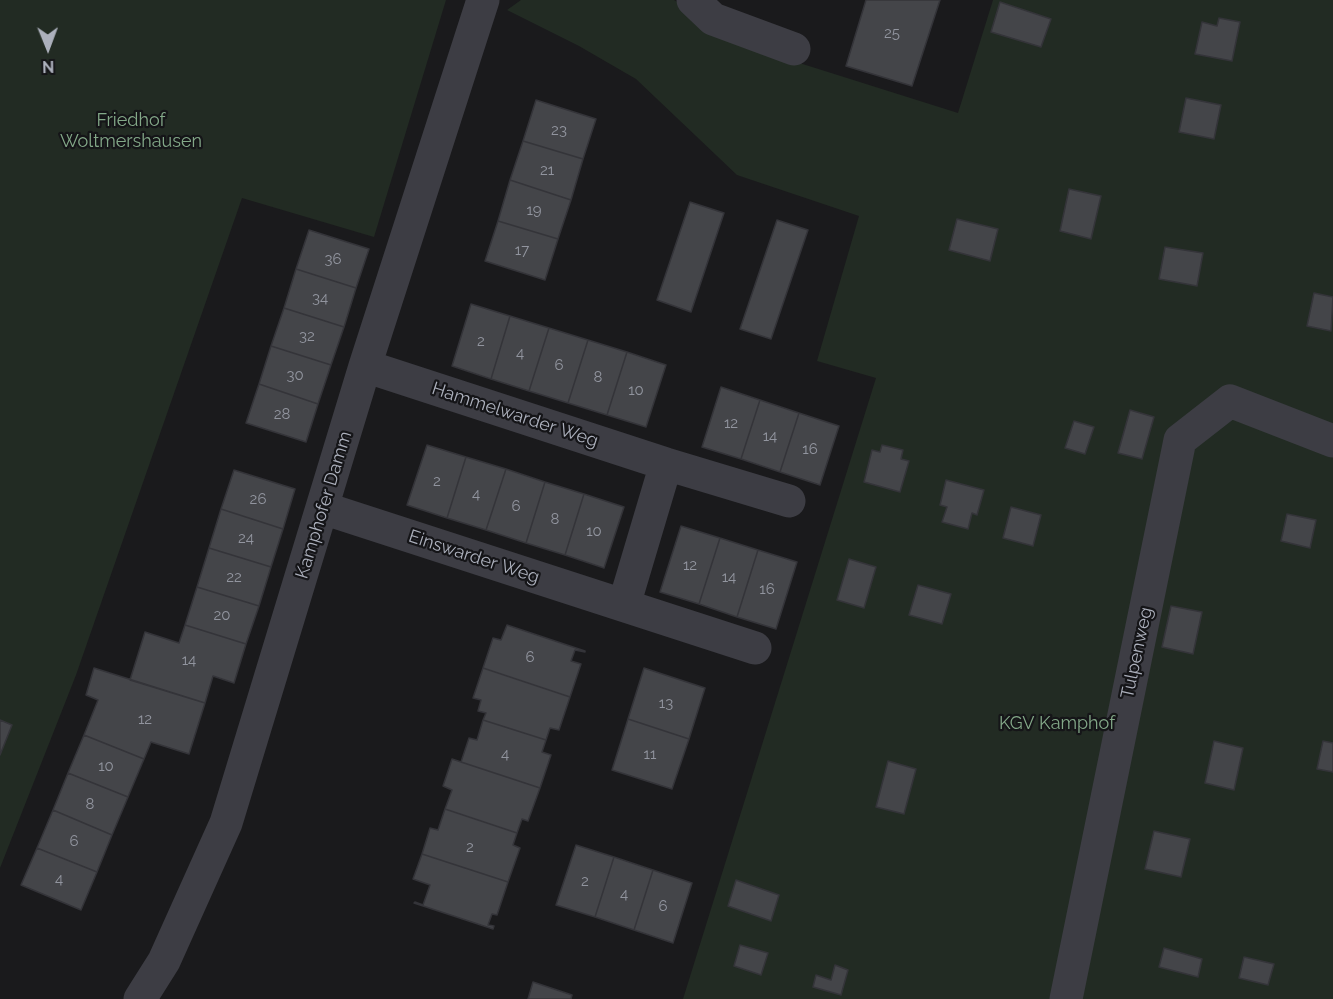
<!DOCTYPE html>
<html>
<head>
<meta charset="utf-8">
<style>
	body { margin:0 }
	#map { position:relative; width:1333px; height:999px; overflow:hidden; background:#1a1a1c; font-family:Raleway,sans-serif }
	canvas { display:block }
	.north { position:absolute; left:18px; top:18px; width:60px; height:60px; -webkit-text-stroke:4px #151518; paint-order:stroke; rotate:179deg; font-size:16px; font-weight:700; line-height:24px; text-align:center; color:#acb0bc }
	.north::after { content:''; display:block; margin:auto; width:21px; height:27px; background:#acb0bc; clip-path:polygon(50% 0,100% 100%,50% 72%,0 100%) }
</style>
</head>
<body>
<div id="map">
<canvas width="1333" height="999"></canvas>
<div class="north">N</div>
</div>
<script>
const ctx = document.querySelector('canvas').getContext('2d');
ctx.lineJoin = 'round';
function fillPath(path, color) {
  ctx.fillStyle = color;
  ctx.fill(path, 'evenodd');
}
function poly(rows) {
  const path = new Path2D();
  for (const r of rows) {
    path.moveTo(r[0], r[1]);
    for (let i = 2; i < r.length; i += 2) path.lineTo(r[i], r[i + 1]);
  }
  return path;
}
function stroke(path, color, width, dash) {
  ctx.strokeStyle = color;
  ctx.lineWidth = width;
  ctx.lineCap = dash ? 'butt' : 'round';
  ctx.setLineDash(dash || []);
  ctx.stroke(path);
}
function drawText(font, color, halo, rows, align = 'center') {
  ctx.font = font + ' Raleway,sans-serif';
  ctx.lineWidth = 4.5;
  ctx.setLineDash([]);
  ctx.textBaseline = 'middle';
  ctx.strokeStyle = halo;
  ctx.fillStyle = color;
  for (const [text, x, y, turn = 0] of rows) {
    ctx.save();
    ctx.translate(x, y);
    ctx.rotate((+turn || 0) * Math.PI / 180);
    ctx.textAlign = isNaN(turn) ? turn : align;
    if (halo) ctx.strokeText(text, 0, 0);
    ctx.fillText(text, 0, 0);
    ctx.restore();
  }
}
const green = poly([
	[0,0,446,0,374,237,242,198,76,675,0,868],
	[521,0,674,0,688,8,736,43,958,113,993,0,1333,0,1333,999,683,999,876,378,817,361,859,216,737,175,636,79,579,46,507,10]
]);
const building = poly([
	[866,0,940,0,912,86,846,66,866,0],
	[1000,2,1051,19,1041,47,991,32,1000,2],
	[1219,18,1240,22,1232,61,1195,54,1202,22,1217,26,1219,18],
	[1186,98,1221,105,1214,139,1179,132,1186,98],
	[536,100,596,119,583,159,523,141,536,100],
	[523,141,583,159,571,200,510,180,523,141],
	[510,180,571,200,558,239,498,221,510,180],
	[1069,189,1101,196,1091,239,1060,231,1069,189],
	[690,202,724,213,691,312,657,300,690,202],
	[957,219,998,229,990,261,949,250,957,219],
	[777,220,808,230,771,339,740,329,777,220],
	[498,221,558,239,545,280,485,261,498,221],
	[309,230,369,249,356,288,296,269,309,230],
	[1165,247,1203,253,1197,286,1159,279,1165,247],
	[296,269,356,288,344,327,284,308,296,269],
	[1314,293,1333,297,1331,331,1307,326,1314,293],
	[471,304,510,316,491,379,452,366,471,304],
	[284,308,344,327,331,365,271,346,284,308],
	[510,316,549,328,529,391,491,379,510,316],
	[549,328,588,340,568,403,529,391,549,328],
	[588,340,627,352,607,415,568,403,588,340],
	[271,346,331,365,318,404,259,384,271,346],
	[627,352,666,365,646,427,607,415,627,352],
	[259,384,318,404,306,442,246,423,259,384],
	[721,387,760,400,741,459,702,447,721,387],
	[760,400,799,413,780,472,741,459,760,400],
	[1130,410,1154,417,1142,459,1118,453,1130,410],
	[799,413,839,426,820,485,780,472,799,413],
	[1074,421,1094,427,1085,454,1065,448,1074,421],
	[427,445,466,457,447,518,407,505,427,445],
	[882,445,903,450,901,459,909,461,900,492,864,482,872,450,880,452,882,445],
	[466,457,506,469,486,530,447,518,466,457],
	[506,469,545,482,526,543,486,530,506,469],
	[234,470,295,489,283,529,221,509,234,470],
	[946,480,984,490,977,515,972,513,968,529,942,522,947,507,940,505,946,480],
	[545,482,584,494,565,555,526,543,545,482],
	[584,494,624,507,604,568,565,555,584,494],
	[1011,507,1041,515,1033,546,1003,538,1011,507],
	[221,509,283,529,271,567,209,548,221,509],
	[1287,514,1316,520,1310,548,1281,541,1287,514],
	[681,526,720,538,699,604,660,592,681,526],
	[720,538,758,550,737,617,699,604,720,538],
	[209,548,271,567,259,606,197,587,209,548],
	[758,550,797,562,776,629,737,617,758,550],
	[849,559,876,567,864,608,837,600,849,559],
	[918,585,951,594,942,624,909,615,918,585],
	[197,587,259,606,246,644,185,625,197,587],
	[1171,606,1202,612,1193,654,1162,647,1171,606],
	[185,625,246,644,234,683,213,676,205,703,130,680,145,632,179,643,185,625],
	[507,625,585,651,585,652,575,650,571,661,581,664,570,697,483,668,493,638,501,640,507,625],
	[94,668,205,703,189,754,151,742,144,759,84,735,98,700,86,695,94,668],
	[483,668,570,697,559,730,550,728,546,740,483,720,486,713,478,711,481,700,473,698,483,668],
	[644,668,705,688,689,739,628,719,644,668],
	[628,719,689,739,672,789,612,770,628,719],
	[0,720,12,725,0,755,0,720],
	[483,720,546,740,542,752,551,755,540,788,461,762,469,738,477,740,483,720],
	[84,735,144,759,128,797,68,773,84,735],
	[1214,741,1243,748,1234,790,1205,783,1214,741],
	[1323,741,1333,743,1333,772,1317,769,1323,741],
	[452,759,540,788,528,821,522,819,517,833,445,809,452,790,443,786,452,759],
	[888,761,916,769,904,814,876,807,888,761],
	[68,773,128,797,112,835,53,810,68,773],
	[445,809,517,833,513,845,520,848,508,882,422,854,430,828,438,830,445,809],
	[53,810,112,835,97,872,37,848,53,810],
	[1154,831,1190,839,1181,877,1145,869,1154,831],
	[576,845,614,857,595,917,556,905,576,845],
	[37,848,97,872,81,910,21,885,37,848],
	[422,854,508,882,497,915,492,914,488,925,494,926,493,929,414,903,415,902,423,905,430,885,413,879,422,854],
	[614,857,653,870,634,930,595,917,614,857],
	[653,870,692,883,673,943,634,930,653,870],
	[736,880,779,895,771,921,728,906,736,880],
	[740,945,768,953,761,975,734,966,740,945],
	[1164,948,1202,959,1198,977,1159,967,1164,948],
	[1244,957,1274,964,1268,985,1239,978,1244,957],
	[835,965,848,970,841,995,813,987,816,975,831,980,835,965],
	[533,982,572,995,571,999,528,999,533,982]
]);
const minor = poly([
	[693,0,713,19,794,49],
	[365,366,666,464,789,501],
	[323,508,755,648],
	[624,605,666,464],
	[140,999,164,961,226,823,365,366,483,0],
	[1066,999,1180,440,1230,401,1333,441]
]);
const numberNames = [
	["25",892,33],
	["23",559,130],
	["21",547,170],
	["19",534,210],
	["17",522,250],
	["36",333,259],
	["34",320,298],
	["32",307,336],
	["2",481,341],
	["4",520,353],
	["6",559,365],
	["30",295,375],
	["8",598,377],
	["10",636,390],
	["28",282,414],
	["12",731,423],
	["14",770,436],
	["16",810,449],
	["2",437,481],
	["4",476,494],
	["26",258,499],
	["6",516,506],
	["8",555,519],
	["10",594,531],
	["24",246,538],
	["12",690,565],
	["22",234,577],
	["14",729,577],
	["16",767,589],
	["20",222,615],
	["6",530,657],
	["14",189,660],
	["13",666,703],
	["12",145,719],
	["4",505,754],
	["11",650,754],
	["10",106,766],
	["8",90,804],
	["6",74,841],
	["2",470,847],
	["4",59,879],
	["2",585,881],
	["4",624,894],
	["6",663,906]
];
const parkNames = [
	["Friedhof",131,121],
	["Woltmershausen",131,142],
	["KGV Kamphof",1057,724]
];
const streetNames = [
	["Hammelwarder Weg",515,415,18],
	["Kamphofer Damm",324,505,-73],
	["Einswarder Weg",474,557,18],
	["Tulpenweg",1137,653,-78]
];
fillPath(green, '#222b23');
fillPath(building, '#444549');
stroke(building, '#343439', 1.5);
stroke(minor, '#3d3d44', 33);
drawText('15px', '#92959f', null, numberNames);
drawText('18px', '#83a888', '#151518', parkNames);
drawText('18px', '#acb0bc', '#151518', streetNames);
</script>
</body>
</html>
